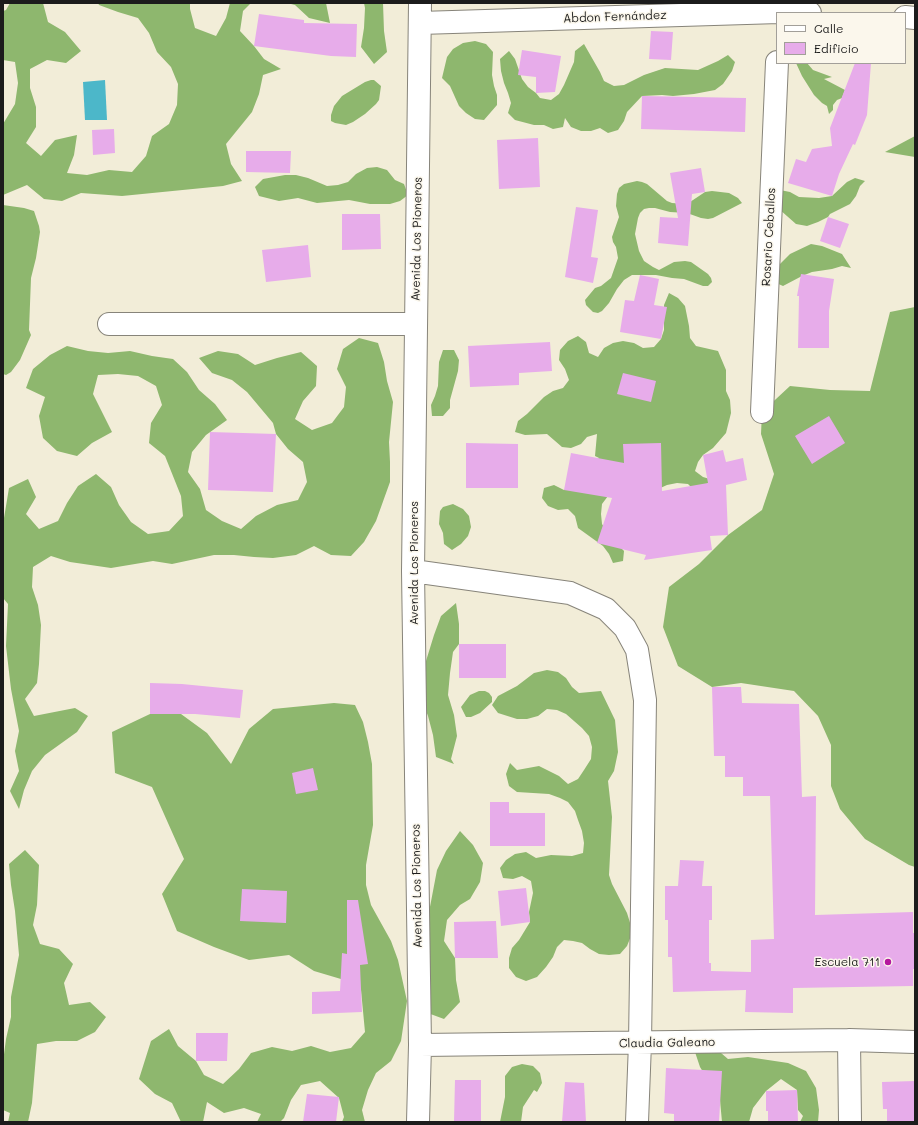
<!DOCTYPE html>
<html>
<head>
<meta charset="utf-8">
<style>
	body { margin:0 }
	#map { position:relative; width:918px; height:1125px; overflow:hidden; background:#f2edd8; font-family:Mali,sans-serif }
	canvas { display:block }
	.frame { position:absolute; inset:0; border:4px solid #1c1c1c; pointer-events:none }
	.legend { position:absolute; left:776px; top:12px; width:130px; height:52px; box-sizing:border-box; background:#fbf7ec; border:1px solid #a29f99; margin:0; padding:5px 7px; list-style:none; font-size:12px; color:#1c1c1c }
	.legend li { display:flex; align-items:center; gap:8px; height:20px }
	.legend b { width:20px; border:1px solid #a29f99 }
</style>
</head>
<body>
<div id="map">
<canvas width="918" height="1125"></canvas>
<div class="frame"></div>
<ul class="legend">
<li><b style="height:5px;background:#fff"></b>Calle</li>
<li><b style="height:11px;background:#e7acea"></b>Edificio</li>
</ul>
</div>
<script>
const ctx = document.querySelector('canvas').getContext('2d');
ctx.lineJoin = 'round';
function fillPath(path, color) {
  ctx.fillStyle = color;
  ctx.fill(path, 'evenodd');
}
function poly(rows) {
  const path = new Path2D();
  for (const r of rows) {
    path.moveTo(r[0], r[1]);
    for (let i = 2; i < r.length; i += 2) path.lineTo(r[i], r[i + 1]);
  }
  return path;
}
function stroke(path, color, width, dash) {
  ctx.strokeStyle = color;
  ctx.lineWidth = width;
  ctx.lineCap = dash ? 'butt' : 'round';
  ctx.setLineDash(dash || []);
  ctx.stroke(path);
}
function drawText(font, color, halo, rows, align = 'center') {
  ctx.font = font + ' Mali,sans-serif';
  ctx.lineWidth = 3;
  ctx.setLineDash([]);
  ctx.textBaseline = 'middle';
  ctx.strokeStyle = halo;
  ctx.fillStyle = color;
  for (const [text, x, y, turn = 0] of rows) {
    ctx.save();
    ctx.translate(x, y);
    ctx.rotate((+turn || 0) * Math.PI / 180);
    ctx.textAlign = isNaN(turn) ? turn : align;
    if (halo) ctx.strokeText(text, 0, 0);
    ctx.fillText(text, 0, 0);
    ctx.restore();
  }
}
const forest = poly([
	[10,3,43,3,48,22,65,32,81,51,66,63,47,60,30,69,30,88,36,107,36,127,26,143,41,156,55,140,77,135,74,155,67,173,87,175,109,170,132,172,146,156,152,136,169,124,177,105,178,84,171,67,157,52,149,33,138,18,118,12,99,5,98,3,190,3,190,9,195,28,216,36,226,18,230,3,251,3,243,11,240,31,254,46,264,59,281,69,263,75,259,94,252,112,226,144,231,164,242,181,223,186,122,196,81,193,62,201,44,199,27,185,3,195,3,124,15,104,18,83,15,62,3,60,3,11,6,10],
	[287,3,326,3,330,23,309,18,295,5],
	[364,3,383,3,384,31,387,52,374,64,361,47,364,28,365,8],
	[475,41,486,44,493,52,492,75,494,86,497,95,497,105,484,120,475,119,466,113,459,106,450,86,442,78,447,57,453,49,463,43],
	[584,44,600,72,604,81,614,86,624,85,644,75,665,68,698,70,718,61,728,55,735,62,732,71,723,84,715,90,694,94,673,96,662,95,642,96,627,112,624,121,618,130,608,133,600,128,591,131,581,131,571,127,565,118,563,127,553,129,544,125,534,125,515,120,508,113,511,103,508,93,504,83,501,71,500,59,509,51,515,59,522,79,528,87,536,93,540,98,551,100,559,94,564,85,574,62,575,51],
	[796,63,807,63,813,70,832,77,824,79,845,90,842,98,837,100,833,105,833,110,829,114,827,106,822,103,814,95,802,76],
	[371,80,374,80,381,86,379,100,376,104,365,114,353,122,346,125,335,123,331,121,331,115,334,106,342,96,365,82],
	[915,136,915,157,885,152],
	[377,167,387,170,395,180,404,184,408,195,400,201,390,204,370,204,349,200,317,203,298,198,279,201,259,196,255,187,263,179,285,175,296,175,308,178,327,186,338,185,348,182,356,174,367,168],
	[855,178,865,181,860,186,856,196,850,204,830,214,828,217,818,222,807,226,796,224,779,209,780,190,790,192,799,197,819,198,832,196,847,182],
	[637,181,642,182,647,184,667,201,672,203,685,204,690,202,705,192,712,191,729,193,738,198,742,203,713,218,708,219,701,218,687,213,670,212,655,208,649,208,644,209,640,213,638,218,635,234,639,251,644,261,653,267,659,270,674,262,685,261,691,262,708,274,711,278,712,282,708,286,703,286,684,279,672,278,656,275,632,275,624,280,617,289,609,303,602,311,598,313,593,312,586,305,585,300,595,288,601,286,611,278,618,258,616,247,613,242,612,237,619,217,616,206,617,194,619,188,624,184],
	[3,205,24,208,34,211,39,226,40,232,36,258,31,278,29,330,31,335,20,360,11,372,6,375,3,374],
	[811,244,822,246,842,254,851,268,842,266,832,269,812,272,802,276,783,286,774,282,774,270,790,254],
	[669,293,678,298,685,306,689,326,690,338,696,346,718,351,726,370,726,391,730,400,731,413,726,433,713,448,703,455,698,462,695,471,703,477,713,480,699,489,690,486,688,484,677,483,667,485,656,490,608,496,602,504,601,514,602,524,608,534,624,551,623,561,613,563,609,554,603,546,578,528,575,516,568,509,558,510,548,506,542,498,544,488,554,485,564,490,599,458,595,456,597,434,587,437,581,444,571,448,562,447,547,434,525,435,515,432,518,421,527,414,544,397,553,391,563,388,569,380,565,369,559,360,560,350,568,341,578,336,586,342,589,353,598,357,604,348,613,343,623,341,634,343,643,348,654,347,661,339,664,330,664,305],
	[915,307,915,867,909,865,865,839,840,809,831,786,831,745,818,716,794,691,741,683,712,687,678,666,663,627,669,587,699,564,728,535,762,510,774,474,761,434,762,412,790,386,830,390,870,391,890,312],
	[359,338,378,343,384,362,387,381,393,402,389,442,390,462,390,482,376,521,364,542,351,556,331,555,314,546,296,555,273,558,254,557,234,555,214,555,172,564,153,561,111,568,70,562,51,556,33,567,32,587,38,605,41,625,39,664,37,683,25,699,34,716,75,708,88,716,77,732,45,755,32,771,24,790,19,809,10,791,19,771,15,751,19,731,11,689,6,646,8,604,3,598,3,524,9,488,28,479,36,497,26,514,39,529,58,521,67,503,78,486,96,474,111,487,119,505,131,522,148,534,169,531,183,516,181,496,165,456,149,443,151,423,162,405,156,386,138,376,118,374,98,375,93,394,112,432,92,443,77,456,57,451,43,438,39,416,45,397,26,388,33,369,50,355,67,346,88,351,108,353,130,351,152,356,173,359,187,372,199,390,215,404,227,420,206,435,192,452,188,472,200,489,206,510,222,521,241,529,256,516,277,505,298,500,307,482,303,462,288,449,276,434,273,423,247,392,232,380,212,373,199,358,218,351,238,354,255,365,277,358,301,352,317,366,316,386,303,401,295,419,312,430,332,423,344,407,346,387,337,369,343,349],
	[443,350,454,350,459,360,458,371,450,400,450,408,443,416,432,416,431,405,435,396,438,386,439,362],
	[453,504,463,509,469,516,471,527,468,536,461,544,452,550,444,544,443,533,439,524,440,511,443,507],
	[456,603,459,624,459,644,453,652,450,673,448,695,454,715,457,736,451,759,454,764,436,757,433,735,428,716,421,697,422,674,434,635,441,616],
	[547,670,558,672,566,678,572,687,579,693,601,691,615,720,618,752,614,771,608,781,612,817,609,875,612,884,627,913,631,926,631,936,627,946,620,954,609,955,599,954,590,949,582,943,573,941,564,940,557,947,553,957,546,967,537,977,526,981,516,977,509,968,509,958,512,948,519,940,530,922,529,912,533,893,531,881,522,876,513,879,503,878,500,868,506,860,515,854,526,852,536,858,551,855,572,856,583,853,584,843,582,831,578,820,575,811,568,802,560,798,549,794,517,792,509,786,506,774,510,763,517,770,539,766,559,776,568,784,578,779,584,770,591,759,592,747,589,736,582,728,566,714,557,710,547,709,538,716,527,719,517,719,498,713,492,705,498,696,517,686,534,673],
	[479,691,485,691,489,693,492,697,492,702,480,713,471,717,466,717,461,707,470,695],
	[334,703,355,705,363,722,368,742,372,764,373,825,366,865,366,885,371,905,391,941,398,960,407,1001,401,1041,391,1061,376,1073,368,1090,362,1110,365,1122,342,1122,344,1117,339,1098,320,1081,301,1085,291,1100,284,1118,280,1122,257,1122,261,1114,244,1108,224,1113,207,1102,203,1122,181,1122,172,1103,155,1094,139,1079,151,1041,169,1029,178,1046,196,1061,204,1075,223,1084,239,1069,251,1053,272,1047,292,1051,311,1046,330,1052,351,1048,365,1032,361,990,351,982,314,971,289,955,249,960,214,947,177,931,162,894,184,859,152,787,115,773,112,732,150,714,181,714,207,733,231,764,249,729,273,709],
	[460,831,473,845,483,863,480,882,470,899,460,905,447,920,444,941,455,958,456,980,460,1002,444,1019,425,1012,429,912,437,870,446,851],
	[25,850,39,865,37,905,33,925,40,944,59,949,73,964,64,983,69,1005,90,1002,106,1017,95,1032,77,1041,56,1041,37,1044,32,1103,28,1122,8,1122,10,1113,3,1110,3,1062,6,1039,11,1017,11,997,19,955,15,911,11,885,9,864],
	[714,1047,728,1059,748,1057,788,1063,806,1071,816,1088,819,1110,818,1122,800,1122,803,1116,798,1110,797,1090,781,1079,766,1091,753,1108,749,1122,722,1122,720,1100,700,1067,694,1049],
	[522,1064,533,1066,540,1073,542,1083,537,1092,534,1090,523,1107,521,1122,500,1122,505,1097,505,1076,512,1067]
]);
const water = poly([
	[105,80,107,120,85,120,83,82]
]);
const building = poly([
	[259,14,304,20,304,23,357,24,356,57,331,56,254,46],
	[651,31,673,32,671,60,649,59],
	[522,50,561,56,555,92,536,93,536,77,518,75],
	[855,63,871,63,867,115,855,145,853,144,839,174,832,196,788,183,796,159,806,162,812,149,832,146,830,128],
	[642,96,746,98,745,132,641,129],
	[114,129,115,153,93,155,92,130],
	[538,138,540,187,499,189,497,140],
	[246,151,291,151,290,173,246,172],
	[701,168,705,192,692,194,688,246,658,243,660,217,678,218,670,173],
	[576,207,598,210,591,257,598,258,593,283,565,277],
	[342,214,380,214,381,249,342,250],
	[828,217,849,224,840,248,820,241],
	[308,245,311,277,266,282,262,250],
	[801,274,834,279,829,311,829,348,798,348,799,296,797,296],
	[640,275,659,279,654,305,667,307,661,339,620,332,625,300,634,301],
	[550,342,552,371,519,373,519,385,470,387,468,346],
	[623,373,656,381,651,402,617,394],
	[829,416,845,443,812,464,795,436],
	[210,432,276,434,273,492,208,490],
	[466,443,518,444,518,488,466,488],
	[661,443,662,491,708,483,703,455,723,450,726,462,743,458,747,480,726,485,728,535,710,536,712,550,644,560,646,555,597,543,612,498,564,490,571,453,624,463,623,444],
	[459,644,506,644,506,678,459,678],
	[150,683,182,684,243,690,240,718,195,714,150,714],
	[712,687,741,687,742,703,799,704,802,797,816,796,815,915,913,912,913,933,915,933,915,969,913,969,913,986,793,988,793,1013,745,1012,746,990,673,992,672,957,668,957,668,920,665,920,665,886,678,886,680,860,704,861,702,886,712,886,712,920,709,920,709,963,711,963,711,971,751,972,751,940,774,939,770,796,743,796,743,777,725,777,725,756,714,756],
	[313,768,318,790,296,794,292,773],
	[490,802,509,802,509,813,545,813,545,846,490,846],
	[526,888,530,922,501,926,498,891],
	[242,889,287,891,286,923,240,921],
	[347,900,358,900,368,964,360,965,362,1012,312,1014,312,992,340,991,342,953,347,954],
	[496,921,498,958,455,958,454,922],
	[196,1033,228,1033,227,1061,196,1061],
	[666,1068,722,1071,719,1122,674,1122,674,1114,664,1113],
	[455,1080,481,1080,481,1122,454,1122],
	[915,1081,915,1122,887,1122,887,1109,883,1109,882,1082],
	[565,1082,584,1083,586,1122,562,1122],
	[797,1090,798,1122,768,1122,768,1111,766,1111,766,1091],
	[307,1094,339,1097,336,1122,303,1122]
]);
const street = poly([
	[905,17,915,18],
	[420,23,779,12,810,13],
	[109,324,416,324],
	[762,412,777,62],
	[413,571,570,593,606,609,625,628,637,650,645,700,640,1043,637,1122],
	[849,1040,850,1122],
	[420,1045,849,1040,915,1042],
	[418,1122,420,1045,413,571,420,3]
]);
const markers = [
	[888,962,4,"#b5179e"]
];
const streetNames = [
	["Abdon Fernández",615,17,-2],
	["Rosario Ceballos",769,237,-87],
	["Avenida Los Pioneros",417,239,-89],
	["Avenida Los Pioneros",414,563,-90],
	["Avenida Los Pioneros",417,886,-91],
	["Claudia Galeano",667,1043,-1]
];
const poiNames = [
	["Escuela 711",880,962]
];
fillPath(forest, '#8eb76e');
fillPath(water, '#4cb7c9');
fillPath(building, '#e7acea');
stroke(street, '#87847a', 24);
stroke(street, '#fff', 22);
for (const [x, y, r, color] of markers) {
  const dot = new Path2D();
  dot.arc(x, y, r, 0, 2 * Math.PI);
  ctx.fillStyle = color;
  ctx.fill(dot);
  stroke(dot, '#fbf7ec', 1.5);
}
drawText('12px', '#1c1c1c', '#fbf7ec', streetNames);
drawText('12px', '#1c1c1c', '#fbf7ec', poiNames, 'right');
</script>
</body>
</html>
